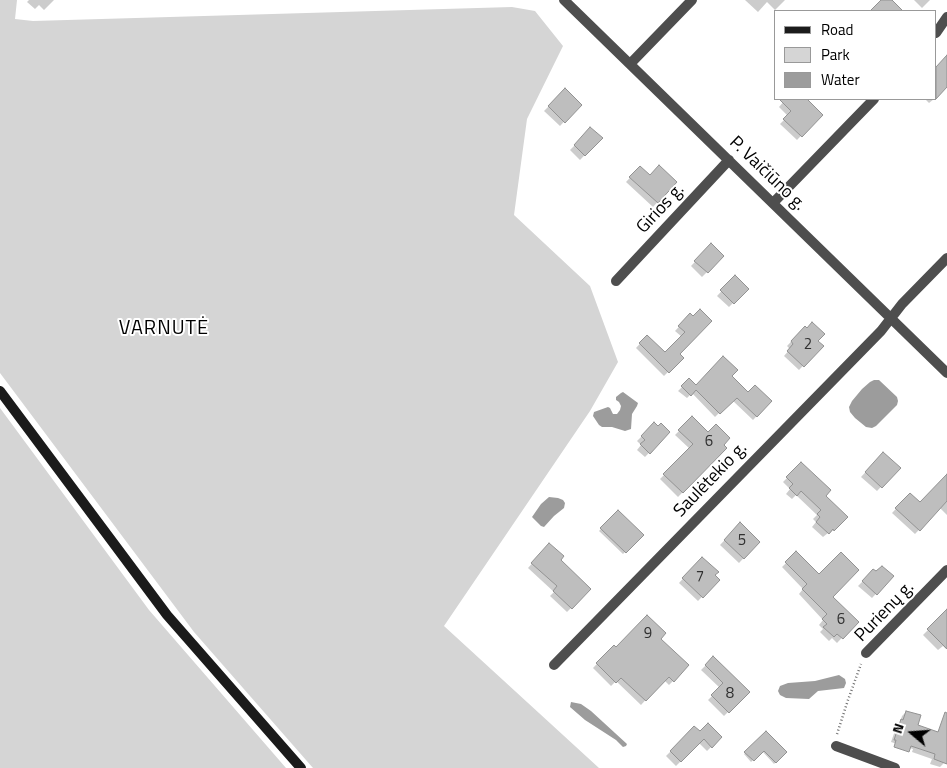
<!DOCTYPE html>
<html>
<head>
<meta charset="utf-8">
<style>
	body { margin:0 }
	#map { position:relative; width:947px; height:768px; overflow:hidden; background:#fff; font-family:"Titillium Web",sans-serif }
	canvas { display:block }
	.legend { position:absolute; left:774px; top:10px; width:162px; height:90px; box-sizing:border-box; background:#fff; border:1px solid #999; margin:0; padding:6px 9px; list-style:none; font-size:15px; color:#000 }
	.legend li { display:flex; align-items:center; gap:10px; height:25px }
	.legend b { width:25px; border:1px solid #999 }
	.north { position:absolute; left:887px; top:708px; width:50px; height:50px; -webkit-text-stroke:4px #fff; paint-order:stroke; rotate:288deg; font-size:14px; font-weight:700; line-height:20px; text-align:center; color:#000 }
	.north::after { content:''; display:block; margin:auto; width:18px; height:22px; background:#000; clip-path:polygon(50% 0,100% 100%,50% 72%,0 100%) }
</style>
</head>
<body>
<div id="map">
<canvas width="947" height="768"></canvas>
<ul class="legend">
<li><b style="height:6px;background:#1b1b1b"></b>Road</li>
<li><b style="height:14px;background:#d5d5d5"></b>Park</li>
<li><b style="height:14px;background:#9c9c9c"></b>Water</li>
</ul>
<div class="north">N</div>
</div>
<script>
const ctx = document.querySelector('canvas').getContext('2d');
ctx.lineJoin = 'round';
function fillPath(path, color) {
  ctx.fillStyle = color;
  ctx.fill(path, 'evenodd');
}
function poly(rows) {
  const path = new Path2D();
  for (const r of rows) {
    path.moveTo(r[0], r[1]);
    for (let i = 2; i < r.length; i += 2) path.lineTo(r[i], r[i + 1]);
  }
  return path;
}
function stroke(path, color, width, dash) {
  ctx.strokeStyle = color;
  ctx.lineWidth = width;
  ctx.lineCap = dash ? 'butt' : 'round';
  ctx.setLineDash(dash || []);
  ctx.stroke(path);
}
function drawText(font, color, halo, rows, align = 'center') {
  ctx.font = font + ' "Titillium Web",sans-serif';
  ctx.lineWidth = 4;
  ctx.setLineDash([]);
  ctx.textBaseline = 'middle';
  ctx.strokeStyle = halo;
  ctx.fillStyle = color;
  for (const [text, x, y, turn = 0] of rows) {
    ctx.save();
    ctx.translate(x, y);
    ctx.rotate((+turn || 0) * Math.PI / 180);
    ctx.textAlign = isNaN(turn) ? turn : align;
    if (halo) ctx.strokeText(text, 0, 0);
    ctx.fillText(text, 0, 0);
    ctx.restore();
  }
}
const green = poly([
	[0,0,17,0,15,19,33,21,512,7,535,11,563,46,527,119,514,215,590,286,618,362,590,411,444,626,599,768,313,768,194,632,0,373],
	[0,408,149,610,286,768,0,768]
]);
const water = poly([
	[874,380,879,380,897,397,898,401,897,405,876,426,872,428,866,427,855,418,850,412,849,407,852,401,862,389,870,382],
	[623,392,638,403,637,406,632,414,631,429,625,431,612,427,602,427,599,425,593,416,594,412,608,407,610,408,613,414,617,414,620,410,621,406,619,402,616,400,616,397,621,393],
	[549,497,558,498,563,500,565,503,564,508,554,516,544,527,541,526,532,517,541,504],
	[839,675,845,679,846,683,844,688,818,691,809,699,786,698,780,695,778,691,780,686,788,683,815,681],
	[571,702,581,704,591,711,627,744,626,746,623,747,616,740,585,720,570,707]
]);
const shadow = poly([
	[29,0,54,0,44,10,39,5,35,9,27,2],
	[745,0,785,0,775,10,767,2,758,12],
	[914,0,930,0,922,8],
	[565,90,580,105,560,126,544,111],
	[786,99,805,99,821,115,797,140,780,124,788,116,779,107],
	[925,99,934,99,929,103],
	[591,129,601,138,580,160,570,150],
	[640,167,650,177,676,182,653,207,626,182],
	[711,245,723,256,702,277,691,266],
	[735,277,747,289,729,307,717,296],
	[690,315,693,318,678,354,682,358,664,376,636,348,647,336,665,353,682,337,675,331],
	[805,327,822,346,799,370,784,356,790,349,787,346],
	[730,376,748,393,771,401,753,420,732,400,715,417,692,393,687,398,678,391,689,380,696,386],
	[692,418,708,434,726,448,678,497,660,479,690,449,675,435],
	[654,424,669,432,645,457,637,450,641,445,637,441],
	[883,453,899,468,877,491,861,477],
	[801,464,824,496,846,517,829,534,828,533,823,537,812,527,816,522,813,519,817,515,796,495,792,499,786,494,790,489,783,482],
	[947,475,947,515,940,508,915,534,892,513,910,494,920,504],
	[618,511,642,535,623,554,599,531],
	[740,524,759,542,739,563,720,545],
	[545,549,559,560,590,589,567,612,550,596,554,592,528,568],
	[796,553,819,576,831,597,857,622,837,643,832,638,829,641,820,632,823,629,819,625,823,620,799,594,803,589,782,567],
	[702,558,714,576,718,580,698,601,679,583],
	[874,570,892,577,872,598,858,586],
	[947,611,947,647,946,649,943,646,938,650,923,635],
	[659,639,688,666,669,685,664,680,641,705,616,681,611,686,593,668,614,646,616,649],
	[713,658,748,692,724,716,708,700,720,688,701,670],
	[906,712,917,726,937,733,940,729,947,731,947,764,944,763,940,767,930,764,932,759,912,752,913,749,891,742,897,725,900,722,902,716],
	[694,728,700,733,721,737,707,751,699,743,676,766,666,756],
	[766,732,785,752,774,764,762,751,751,762,744,754]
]);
const building = poly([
	[881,0,892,0,903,11,870,11,881,0],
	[947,55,947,87,936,99,936,67,947,55],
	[565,88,582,105,565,123,548,106,565,88],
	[779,99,807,99,823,115,802,137,783,119,791,111,779,99],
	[590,127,603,138,585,156,574,145,590,127],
	[659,165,677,182,658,203,629,177,640,166,650,175,659,165],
	[711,243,724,256,708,273,694,261,711,243],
	[735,275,749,289,734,304,720,290,735,275],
	[700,309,712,321,680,354,684,358,669,373,639,343,647,335,665,352,685,332,678,326,690,313,693,316,700,309],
	[812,322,825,334,818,341,824,346,804,367,787,351,793,344,791,341,805,326,807,328,812,322],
	[723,356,738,370,732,376,748,392,755,385,772,401,757,417,737,398,720,414,696,390,691,396,681,386,689,378,696,385,723,356],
	[692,416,708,432,716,424,730,438,724,445,727,448,683,493,663,474,693,444,678,430,692,416],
	[654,422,658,426,661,423,670,432,650,454,640,444,645,440,641,436,654,422],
	[883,452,901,468,882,488,865,472,883,452],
	[801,462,831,490,826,496,848,517,834,531,833,529,829,534,816,522,820,517,817,514,821,510,801,491,797,496,789,488,793,484,786,477,801,462],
	[947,474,947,501,920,531,895,508,910,493,920,502,947,474],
	[618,510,644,535,626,553,600,528,618,510],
	[740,522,760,542,744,559,724,540,740,522],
	[549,543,564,556,561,560,591,589,572,609,553,591,557,586,531,563,549,543],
	[796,551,819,574,841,552,859,570,833,597,859,622,843,639,837,634,834,637,823,627,827,624,822,619,827,614,802,589,807,584,785,562,796,551],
	[702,557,719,572,715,575,720,580,703,598,682,578,702,557],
	[882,566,894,576,877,595,862,581,873,569,876,571,882,566],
	[947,609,947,649,927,629,947,609],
	[647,615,666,633,661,639,689,665,674,682,669,677,646,701,621,678,616,683,596,663,614,645,616,647,647,615],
	[713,656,750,692,729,713,711,695,723,683,705,665,713,656],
	[906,711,921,715,918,725,938,732,945,712,947,713,947,764,934,759,935,754,911,746,909,752,894,747,896,740,894,740,901,719,903,720,906,711],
	[708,723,722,737,712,748,704,739,681,762,670,751,694,726,700,731,708,723],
	[766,731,787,752,776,763,764,751,754,761,744,752,766,731]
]);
const path = poly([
	[837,734,848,700,861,664]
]);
const minor = poly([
	[564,0,947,373],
	[936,33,947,17],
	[630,64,692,0],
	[773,203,874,99],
	[616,281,729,160],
	[866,653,947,570],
	[554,665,881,331,902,304,947,258],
	[836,746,895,768]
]);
const secondary = poly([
	[0,391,167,615,301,768]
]);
const numberNames = [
	["2",808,345],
	["6",709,442],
	["5",742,541],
	["7",700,577],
	["6",841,620],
	["9",648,634],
	["8",730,694]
];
const streetNames = [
	["P. Vaičiūno g.",767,174,44],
	["Girios g.",661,209,-47],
	["Saulėtekio g.",711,480,-46],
	["Purienų g.",885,612,-46]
];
const quarterNames = [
	["VARNUTĖ",164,329]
];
fillPath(green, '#d5d5d5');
fillPath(water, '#9c9c9c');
fillPath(shadow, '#0003');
fillPath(building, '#bebebe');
stroke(building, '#929292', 1);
stroke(path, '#707070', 2.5, [1, 2.5]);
stroke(minor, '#4e4e4e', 10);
stroke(secondary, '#1b1b1b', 10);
drawText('15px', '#303030', null, numberNames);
drawText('18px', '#000', '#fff', streetNames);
ctx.letterSpacing = '1px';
drawText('20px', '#000', '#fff', quarterNames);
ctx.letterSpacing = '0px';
</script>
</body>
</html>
